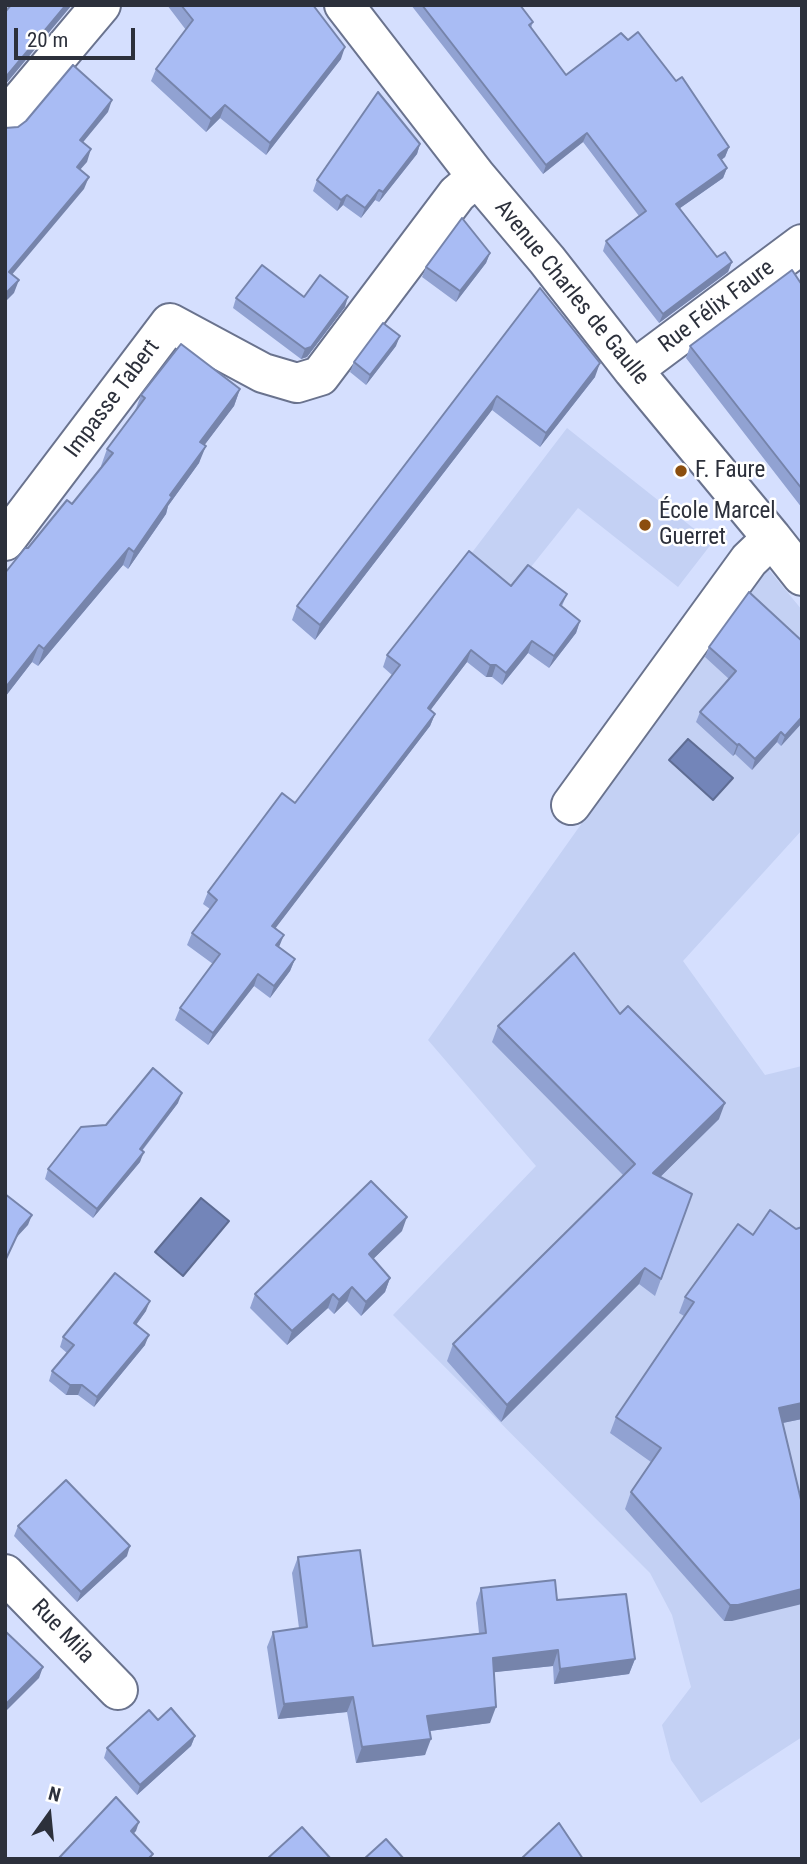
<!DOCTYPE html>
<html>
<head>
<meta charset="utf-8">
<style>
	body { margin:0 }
	#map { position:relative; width:807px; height:1864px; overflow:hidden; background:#d5dffe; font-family:"Roboto Condensed",sans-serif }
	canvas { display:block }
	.frame { position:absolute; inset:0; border:7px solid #2c303b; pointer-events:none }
	.north { position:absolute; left:14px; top:1780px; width:70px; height:70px; -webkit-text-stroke:5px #fff; paint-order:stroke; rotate:15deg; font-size:19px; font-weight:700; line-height:28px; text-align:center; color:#2c303b }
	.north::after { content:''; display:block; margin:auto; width:24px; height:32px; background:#2c303b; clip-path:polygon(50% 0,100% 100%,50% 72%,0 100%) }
	.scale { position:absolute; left:14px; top:28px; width:121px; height:32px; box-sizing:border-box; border:4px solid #2c303b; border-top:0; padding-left:9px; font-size:21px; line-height:24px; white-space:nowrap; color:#2c303b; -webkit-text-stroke:5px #fff; paint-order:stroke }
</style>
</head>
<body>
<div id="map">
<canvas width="807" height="1864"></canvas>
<div class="frame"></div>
<div class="north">N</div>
<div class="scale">20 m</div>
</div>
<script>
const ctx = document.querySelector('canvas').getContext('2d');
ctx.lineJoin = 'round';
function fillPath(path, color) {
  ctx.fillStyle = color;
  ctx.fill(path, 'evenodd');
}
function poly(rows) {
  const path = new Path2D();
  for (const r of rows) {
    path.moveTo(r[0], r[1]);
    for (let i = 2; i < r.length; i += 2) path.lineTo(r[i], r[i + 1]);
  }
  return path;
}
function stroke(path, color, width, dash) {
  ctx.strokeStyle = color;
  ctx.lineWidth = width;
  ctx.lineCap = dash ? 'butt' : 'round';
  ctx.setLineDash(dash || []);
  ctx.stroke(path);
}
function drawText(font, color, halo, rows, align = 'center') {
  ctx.font = font + ' "Roboto Condensed",sans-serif';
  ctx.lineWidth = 5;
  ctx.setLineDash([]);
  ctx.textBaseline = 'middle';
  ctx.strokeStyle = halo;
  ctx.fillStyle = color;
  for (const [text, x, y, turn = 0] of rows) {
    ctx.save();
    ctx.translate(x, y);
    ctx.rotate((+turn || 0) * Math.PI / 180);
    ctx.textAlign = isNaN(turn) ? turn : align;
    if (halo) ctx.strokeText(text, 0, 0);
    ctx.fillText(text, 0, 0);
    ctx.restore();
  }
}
const built = poly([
	[567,428,712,543,678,587,578,508,507,597,464,563],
	[765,565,802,610,802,830,683,961,765,1075,802,1066,802,1737,701,1803,671,1760,662,1725,691,1687,672,1615,650,1573,393,1315,536,1166,428,1040]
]);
const water = poly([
	[688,739,733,778,713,800,669,760,688,739],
	[201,1198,229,1221,183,1276,155,1252,201,1198]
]);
const minor = poly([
	[344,5,477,177,547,260,633,370,772,538,802,576],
	[5,119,101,5],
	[633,370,802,244],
	[5,541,170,323,263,373,297,383,320,376,457,194,477,177],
	[571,805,749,560,772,538],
	[5,1574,118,1690]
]);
const wall = poly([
	[167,5,313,5,341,59,266,155,220,118,206,132,151,81,156,69,186,30],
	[411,5,520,5,533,22,531,28,566,75,628,40,676,81,729,147,725,157,721,160,727,168,723,178,680,208,717,257,732,262,728,272,659,323,603,251,606,241,639,216,583,142,543,174],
	[420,144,417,154,379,202,375,200,361,218,343,205,337,211,313,191,317,180],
	[490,253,486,263,456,302,422,277,426,267],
	[802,285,802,508,686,358,690,346],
	[540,288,595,377,540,447,492,410,315,640,292,620,297,606],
	[304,297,345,307,307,357,301,359,233,308,236,298],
	[396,346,366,385,350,372,354,362],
	[240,389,234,406,204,445,199,463,168,506,166,514,128,569,123,565,38,666,32,662,5,697,5,573,72,504,102,466,101,466,107,449,135,411,141,395],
	[511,586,567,594,562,606,580,621,576,633,549,668,528,653,502,685,492,677,486,677,467,662,430,710,435,714,430,726,275,928,279,947,295,959,290,971,270,998,254,986,208,1045,175,1020,180,1008,213,964,187,945,192,933,210,909,203,904,208,892,295,803,392,675,383,667,387,655],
	[709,647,802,723,781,746,777,742,752,770,735,754,733,756,696,722,700,712,729,679,705,657],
	[620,1014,719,1119,660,1177,692,1194,655,1296,639,1284,501,1422,447,1361,453,1344,623,1175,492,1042,498,1026],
	[178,1103,142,1151,140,1162,93,1218,45,1179,48,1169,106,1125],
	[738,1224,802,1419,782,1423,732,1621,724,1621,625,1509,631,1492,651,1462,610,1433,616,1417,684,1316,679,1313,685,1297],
	[402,1231,373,1259,390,1278,385,1292,361,1316,347,1301,334,1314,328,1308,287,1345,250,1308,255,1294],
	[146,1311,136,1325,145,1345,94,1407,78,1395,66,1395,49,1381,52,1371,67,1353,60,1347,63,1337],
	[18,1526,127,1556,77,1602,14,1536],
	[298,1557,373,1646,479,1633,476,1603,481,1588,557,1600,635,1659,629,1674,554,1684,553,1666,494,1672,490,1723,430,1731,425,1755,356,1763,347,1712,278,1719,267,1647,273,1632,299,1628,292,1573],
	[158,1720,195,1736,191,1746,137,1795,104,1758,107,1748]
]);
const shadedWall = poly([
	[66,5,72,5,5,85,5,78],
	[345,47,341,59,266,155,270,143],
	[112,100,108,112,75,152,80,140],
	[225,105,220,118,206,132,211,119],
	[587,133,583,142,543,174,546,165],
	[420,144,417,154,379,202,383,192],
	[729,147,725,157,715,165,718,155],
	[91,149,87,162,72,179,77,167],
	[727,168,723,178,673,213,676,204],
	[89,177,84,189,5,283,9,272],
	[379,190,375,200,361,218,365,208],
	[347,195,343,205,337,211,341,200],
	[490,253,486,263,456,302,460,291],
	[732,262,728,272,659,323,663,314],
	[19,280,14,293,5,302,5,294],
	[348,297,345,307,307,357,301,359,305,349],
	[400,336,396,346,366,385,370,375],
	[600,363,595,377,540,447,546,433],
	[240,389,234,406,194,459,200,442],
	[497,396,492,410,315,640,320,625],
	[206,446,199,463,168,506,166,514,128,569,134,552,170,495],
	[129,548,123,565,38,666,44,649],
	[580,621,576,633,549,668,554,656],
	[532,641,528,653,502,685,506,673],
	[39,645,32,662,5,697,5,688],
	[471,650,467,662,423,720,428,708],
	[490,665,496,665,492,677,486,677],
	[435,714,430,726,268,938,272,926],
	[802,717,802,723,781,746,785,736],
	[781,732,777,742,752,770,755,759],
	[739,744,735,754,733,756,737,745],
	[284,935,279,947,276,945],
	[295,959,290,971,270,998,274,986],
	[258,974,254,986,208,1045,213,1033],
	[182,1093,178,1103,136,1158,140,1149],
	[725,1103,719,1119,647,1190,653,1173],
	[144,1152,140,1162,93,1218,97,1209],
	[32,1215,28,1225,16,1238,5,1263,20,1229],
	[407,1217,402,1231,364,1268,369,1254],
	[645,1268,639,1284,501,1422,507,1405],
	[390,1278,385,1292,361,1316,366,1302],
	[352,1287,347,1301,334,1314,339,1300],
	[333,1294,328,1308,287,1345,292,1331],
	[150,1301,146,1311,130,1333,134,1323],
	[149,1335,145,1345,94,1407,97,1397],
	[70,1385,82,1385,78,1395,66,1395],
	[802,1403,802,1419,773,1425,779,1408],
	[130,1546,127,1556,77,1602,81,1592],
	[802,1589,802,1604,732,1621,724,1621,730,1605],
	[558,1650,553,1666,487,1673,493,1658],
	[635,1659,629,1674,554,1684,560,1669],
	[43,1667,39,1678,5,1712,5,1705],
	[353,1697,347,1712,278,1719,284,1704],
	[496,1707,490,1723,422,1732,427,1716],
	[195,1736,191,1746,137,1795,140,1785],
	[431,1739,425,1755,356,1763,362,1747],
	[139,1822,136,1831,127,1841,131,1831]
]);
const building = poly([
	[11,5,66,5,5,78,5,12,11,5],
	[181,5,313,5,345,47,270,143,225,105,211,119,156,69,193,20,181,5],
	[422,5,520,5,533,22,529,25,566,75,621,33,628,40,638,32,676,81,682,77,729,147,718,155,727,168,676,204,717,257,725,252,732,262,663,314,606,241,646,211,587,133,546,165,422,5],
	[73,65,112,100,80,140,91,149,77,167,89,177,9,272,19,280,5,294,5,128,18,127,26,121,73,65],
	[378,92,420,144,383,192,379,190,365,208,347,195,341,200,317,180,378,92],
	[462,218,490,253,460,291,426,267,462,218],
	[262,265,304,297,320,275,348,297,311,347,305,349,236,298,262,265],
	[792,270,802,285,802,489,690,346,792,270],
	[540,288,600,363,546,433,497,396,320,625,297,606,540,288],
	[383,323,400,336,370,375,354,362,383,323],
	[181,344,240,389,200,442,206,446,170,495,172,497,134,552,129,548,44,649,39,645,5,688,5,573,25,548,28,548,67,500,72,504,113,453,107,449,145,398,141,395,181,344],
	[469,551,511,586,528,565,567,594,560,605,580,621,554,656,532,641,506,673,496,665,490,665,471,650,428,708,435,714,272,926,284,935,276,945,295,959,274,986,258,974,213,1033,180,1008,220,954,192,933,217,900,208,892,282,793,295,803,400,665,387,655,469,551],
	[749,592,802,641,802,717,785,736,781,732,755,759,739,744,737,745,700,712,736,671,709,647,749,592],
	[574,953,620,1014,628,1006,725,1103,653,1173,692,1194,661,1279,645,1268,507,1405,453,1344,635,1164,498,1026,574,953],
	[153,1068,182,1093,140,1149,144,1152,97,1209,48,1169,81,1127,106,1125,153,1068],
	[371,1181,407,1217,369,1254,390,1278,366,1302,352,1287,339,1300,333,1294,292,1331,255,1294,371,1181],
	[5,1194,32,1215,20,1229,5,1261,5,1194],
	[770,1210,796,1229,802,1227,802,1403,779,1408,802,1504,802,1589,738,1605,730,1605,631,1492,661,1448,616,1417,694,1302,685,1297,738,1224,753,1235,770,1210],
	[115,1273,150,1301,134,1323,149,1335,97,1397,82,1385,70,1385,52,1371,74,1345,63,1337,115,1273],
	[66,1480,130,1546,81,1592,18,1526,66,1480],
	[360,1550,373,1646,486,1633,481,1588,555,1580,557,1600,626,1594,635,1659,560,1669,558,1650,493,1658,496,1707,427,1716,431,1739,362,1747,353,1697,284,1704,273,1632,307,1627,298,1557,360,1550],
	[5,1631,43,1667,5,1705,5,1631],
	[171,1708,195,1736,140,1785,107,1748,149,1710,158,1720,171,1708],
	[116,1797,139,1822,131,1831,153,1854,148,1859,58,1859,116,1797],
	[559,1823,583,1859,521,1859,559,1823],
	[302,1827,331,1859,267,1859,302,1827],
	[386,1839,404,1859,364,1859,386,1839]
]);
const markers = [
	[681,471,7,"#8b4e0f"],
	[645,525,7,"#8b4e0f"]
];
const streetNames = [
	["Avenue Charles de Gaulle",571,293,51],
	["Rue Félix Faure",717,307,-37],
	["Impasse Tabert",113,399,-53],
	["Rue Mila",62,1632,46]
];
const poiNames = [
	["F. Faure",695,471],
	["École Marcel",659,512],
	["Guerret",659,538]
];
fillPath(built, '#c4d1f4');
fillPath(water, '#7385b9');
stroke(water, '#5e6c93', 2);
stroke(minor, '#6a738e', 42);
stroke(minor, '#fff', 38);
fillPath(wall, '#91a2d2');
fillPath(shadedWall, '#7684ab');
fillPath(building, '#a9bcf4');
stroke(building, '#7684ab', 2);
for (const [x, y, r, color] of markers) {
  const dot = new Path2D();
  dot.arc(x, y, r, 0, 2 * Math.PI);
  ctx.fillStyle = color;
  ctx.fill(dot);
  stroke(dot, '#fff', 2.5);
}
drawText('23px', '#2c303b', '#fff', streetNames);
drawText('23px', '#2c303b', '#fff', poiNames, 'left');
</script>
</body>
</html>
